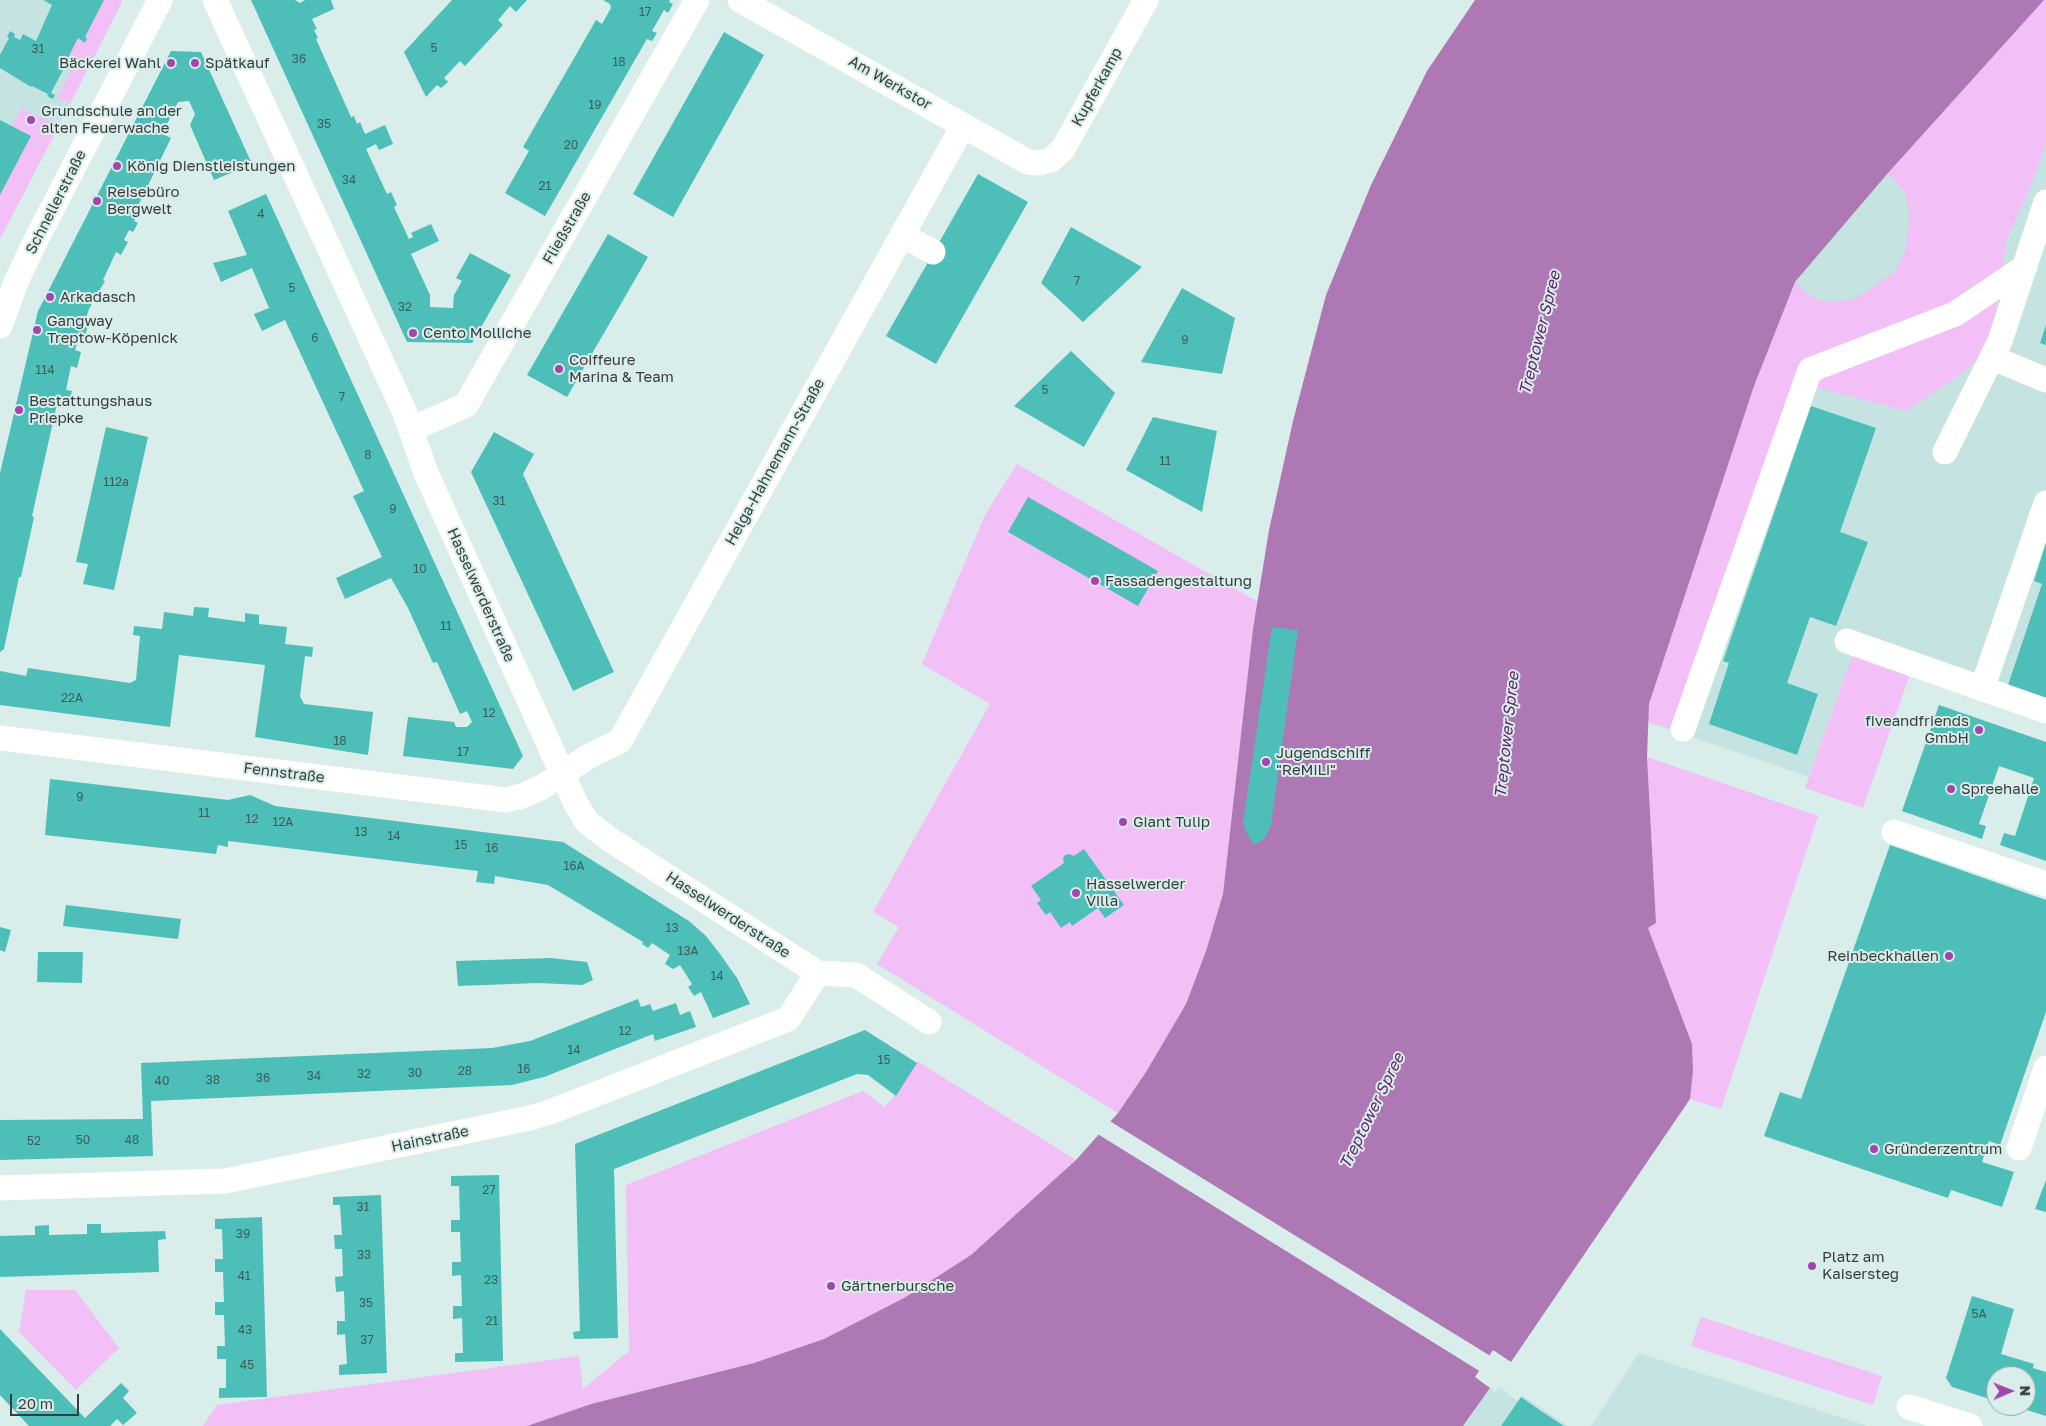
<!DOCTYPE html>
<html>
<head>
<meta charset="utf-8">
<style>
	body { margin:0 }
	#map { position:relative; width:2046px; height:1426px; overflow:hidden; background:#d9edeb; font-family:"Golos Text",sans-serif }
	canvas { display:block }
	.north { position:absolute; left:1986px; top:1366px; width:50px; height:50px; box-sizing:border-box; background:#d9edeb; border:1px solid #98a7a5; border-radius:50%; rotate:89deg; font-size:14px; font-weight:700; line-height:20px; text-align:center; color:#363e3d }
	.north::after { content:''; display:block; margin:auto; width:18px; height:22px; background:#a345ae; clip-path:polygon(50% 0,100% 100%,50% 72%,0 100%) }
	.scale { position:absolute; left:10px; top:1394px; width:69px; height:22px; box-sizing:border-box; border:2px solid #363e3d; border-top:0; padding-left:6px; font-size:15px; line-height:18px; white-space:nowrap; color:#363e3d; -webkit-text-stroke:4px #d9edeb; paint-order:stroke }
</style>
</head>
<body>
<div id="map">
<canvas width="2046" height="1426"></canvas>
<div class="north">N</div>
<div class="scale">20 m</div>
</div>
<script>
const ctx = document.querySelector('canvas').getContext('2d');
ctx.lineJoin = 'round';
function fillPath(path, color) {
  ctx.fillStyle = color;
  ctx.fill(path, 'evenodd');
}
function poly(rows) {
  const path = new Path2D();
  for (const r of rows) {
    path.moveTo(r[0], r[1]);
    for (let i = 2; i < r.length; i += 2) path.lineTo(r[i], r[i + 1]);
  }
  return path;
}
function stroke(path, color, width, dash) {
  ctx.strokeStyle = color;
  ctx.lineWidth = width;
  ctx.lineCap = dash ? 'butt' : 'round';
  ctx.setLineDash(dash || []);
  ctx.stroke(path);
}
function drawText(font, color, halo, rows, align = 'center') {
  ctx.font = font + ' "Golos Text",sans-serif';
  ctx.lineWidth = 4;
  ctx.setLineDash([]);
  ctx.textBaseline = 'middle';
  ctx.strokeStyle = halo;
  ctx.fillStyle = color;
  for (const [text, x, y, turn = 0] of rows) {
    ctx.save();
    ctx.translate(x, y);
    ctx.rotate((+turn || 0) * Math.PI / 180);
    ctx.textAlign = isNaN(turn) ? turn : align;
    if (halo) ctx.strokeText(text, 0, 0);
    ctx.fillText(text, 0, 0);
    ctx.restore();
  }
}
const built = poly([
	[0,0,122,0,0,239],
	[2044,0,2046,0,2046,721,1853,654,1809,777,1648,722,1795,282,1888,173],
	[1639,1353,1681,1367,1868,1426,1591,1426],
	[1499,1387,1518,1401,1522,1395,1568,1426,1464,1426,1490,1388,1495,1392]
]);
const green = poly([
	[104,0,121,0,121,4,70,104,57,98,71,71,68,69,70,64,66,62,78,38,84,42,85,37],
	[2044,0,2046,0,2046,143,2032,183,2007,239,1995,314,1982,355,1962,373,1906,411,1795,382,1671,729,1648,722,1649,704,1754,386,1795,282,1814,299,1835,302,1855,299,1895,272,1906,249,1910,215,1905,192,1888,173],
	[22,108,59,126,0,239,0,195,31,136,12,126],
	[1017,464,1258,602,1223,894,1206,951,1186,1004,1146,1072,1118,1113,877,964,899,927,873,912,990,704,922,664,985,515],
	[1853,654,1910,674,1863,808,1805,788],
	[1647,757,1818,816,1721,1109,1690,1099,1693,1071,1692,1044,1648,928,1656,923],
	[917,1061,1076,1160,971,1255,904,1298,824,1339,754,1363,591,1404,527,1426,203,1426,217,1405,579,1356,583,1389,629,1351,626,1185,863,1091,884,1107,899,1092],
	[26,1290,75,1290,119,1348,76,1390,19,1332],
	[1701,1317,1882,1376,1873,1405,1691,1346]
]);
const water = poly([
	[1475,0,2044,0,1888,173,1795,282,1754,386,1649,704,1647,757,1656,923,1648,928,1692,1044,1693,1071,1690,1099,1511,1362,1493,1350,1475,1377,1490,1388,1463,1426,527,1426,591,1404,754,1363,824,1339,904,1298,971,1255,1076,1160,1118,1113,1146,1072,1186,1004,1206,951,1223,894,1253,629,1269,530,1293,421,1326,295,1371,185,1427,71]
]);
const pier = poly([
	[1108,1120,1492,1357,1481,1372,1096,1133]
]);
const building = poly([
	[43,0,104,0,85,37,87,38,85,43,78,38,66,62,70,64,67,69,64,68,51,93,55,95,53,99,47,96,48,94,32,86,31,87,0,68,0,55,9,38,7,37,10,31,15,34,14,37,20,40,23,34,36,41,52,5],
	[251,0,295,0,300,3,305,0,331,0,334,9,312,19,317,29,314,30,318,38,316,39,351,117,354,116,357,124,360,122,365,134,385,125,393,144,379,150,376,144,366,149,387,194,391,192,397,205,394,207,409,239,413,237,411,233,431,224,439,241,411,254,430,295,430,307,453,308,454,295,462,281,456,278,470,253,511,275,472,343,407,342],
	[452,0,527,0,516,12,510,6,498,20,503,25,465,66,460,61,444,78,448,82,441,88,437,85,426,97,404,52],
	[603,0,670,0,669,2,673,4,668,13,664,10,652,31,657,33,652,41,647,39,545,216,505,193,529,151,523,147,596,20,602,24,611,8,610,4],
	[724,32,764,55,673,217,633,194],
	[171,51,201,52,252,164,214,180,190,125,195,114,189,101,178,102,162,134,171,138,136,210,139,211,134,221,138,223,133,232,129,230,124,240,128,242,121,255,116,252,103,280,105,281,89,309,85,321,89,323,83,342,78,340,75,350,81,352,77,368,71,366,66,390,72,391,68,407,57,404,32,516,34,517,21,577,19,577,4,649,0,652,0,473,38,311],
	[0,120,31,136,0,195],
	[978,174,1028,202,936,364,886,336],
	[266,194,523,756,513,769,403,756,408,717,454,722,456,727,467,727,472,722,467,711,460,714,437,662,433,663,408,608,391,578,345,599,336,578,382,557,353,496,364,491,285,320,262,331,254,314,269,308,252,268,221,282,213,263,247,255,228,211],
	[1071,227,1142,267,1083,322,1041,283],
	[608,234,648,257,567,397,527,375],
	[1182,288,1235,318,1222,374,1141,362],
	[2046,325,2046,345,2040,343],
	[1071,351,1115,393,1084,447,1014,406],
	[1811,406,1876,428,1840,532,1868,542,1836,626,1810,617,1787,683,1818,694,1797,755,1709,724,1729,663,1723,661],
	[1153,417,1217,431,1202,512,1126,470],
	[106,427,148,437,114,590,83,584,88,564,76,562],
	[494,432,534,454,523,474,614,672,573,691,471,472],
	[1028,497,1158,571,1138,606,1008,532],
	[2046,543,2046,698,2008,685,2042,584,2034,581],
	[194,607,209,608,208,617,245,622,245,613,259,615,259,624,287,627,285,644,313,647,312,657,305,656,300,696,304,704,373,712,368,755,255,737,265,665,179,655,170,727,0,705,0,671,26,676,28,668,130,683,136,680,140,636,133,635,134,626,162,629,164,612,193,616],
	[1272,627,1298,630,1271,825,1264,839,1254,845,1248,836,1243,823],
	[1939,705,2046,742,2046,861,2000,845,2004,833,2015,836,2034,778,1999,766,1979,824,1986,826,1982,839,1902,811],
	[50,779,228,800,250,795,275,806,563,842,689,921,706,936,720,954,737,978,750,1004,713,1018,701,992,694,996,688,987,692,984,680,965,673,969,665,964,670,955,652,943,648,948,642,944,643,942,548,885,495,876,494,884,476,882,478,871,228,841,228,847,218,845,216,854,45,835],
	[1890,845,2046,900,2046,1012,2000,1145,1989,1141,1982,1162,2014,1172,2002,1207,1951,1190,1948,1198,1764,1136,1780,1092,1801,1099],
	[1084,849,1124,905,1105,918,1098,908,1072,926,1070,922,1061,928,1050,912,1046,915,1037,903,1041,900,1031,886,1064,863,1063,859,1065,855,1069,854,1074,856],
	[66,905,181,919,178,939,63,926],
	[0,927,11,930,5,952,0,950],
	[38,952,83,952,82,983,37,982],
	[550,958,587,962,593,980,582,985,538,983,458,986,456,961],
	[638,999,641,1007,650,1004,653,1011,676,1003,680,1015,690,1011,696,1027,655,1041,653,1034,544,1077,512,1085,151,1101,153,1156,0,1160,0,1120,143,1119,141,1063,492,1048,530,1041],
	[865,1030,917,1063,896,1096,868,1075,857,1074,614,1169,618,1338,574,1339,573,1332,580,1331,575,1144],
	[499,1175,503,1361,455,1362,455,1353,463,1353,462,1318,453,1319,453,1306,462,1306,461,1275,452,1276,452,1262,461,1262,460,1232,451,1232,451,1220,460,1220,459,1186,451,1186,451,1176],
	[2046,1180,2046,1212,2035,1209],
	[381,1195,387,1373,339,1375,339,1365,347,1364,345,1334,337,1335,337,1321,345,1321,344,1291,336,1292,335,1277,343,1276,342,1249,335,1249,334,1235,342,1235,340,1205,333,1205,333,1197],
	[262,1217,267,1397,219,1398,219,1388,226,1388,226,1359,217,1359,217,1346,225,1346,224,1315,215,1315,215,1302,224,1302,223,1272,215,1272,215,1259,223,1259,222,1229,215,1229,215,1219],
	[87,1224,101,1224,101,1233,165,1231,166,1239,158,1240,159,1272,0,1277,0,1236,35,1235,35,1226,49,1225,49,1235,87,1234],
	[1972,1296,2014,1309,2001,1354,2034,1364,2033,1368,2046,1372,2046,1416,2014,1406,2026,1406,2026,1376,1996,1376,1996,1401,1952,1387,1946,1378],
	[0,1329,85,1418,121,1383,129,1391,123,1398,137,1413,123,1425,117,1419,110,1426,29,1426,0,1395],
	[1521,1397,1541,1411,1564,1426,1501,1426]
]);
const minor = poly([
	[215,0,405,413,426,473,576,804,587,822,612,841,818,973,856,975,929,1022],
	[740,0,1028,162,1040,163,1051,160,1063,149,1146,0],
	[902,235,933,252],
	[0,326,16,282,36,240,160,0],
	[1993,358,2046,380],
	[412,429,466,405,697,0],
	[1945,452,2000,341,2046,202],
	[1847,641,2046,711],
	[1982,689,2046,503],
	[1683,729,1810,370,1955,314,2025,267],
	[0,738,506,800,522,796,542,787,589,756,620,741,963,126],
	[1894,832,2046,884],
	[2019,1148,2046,1068],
	[0,1188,225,1181,530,1118,550,1112,788,1019,818,973],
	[1909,1407,1970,1426]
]);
const markers = [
	[171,63,5,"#a345ae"],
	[195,63,5,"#a345ae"],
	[31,120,5,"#a345ae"],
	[117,166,5,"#a345ae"],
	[97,201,5,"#a345ae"],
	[50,297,5,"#a345ae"],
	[37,330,5,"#a345ae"],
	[413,333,5,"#a345ae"],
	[559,369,5,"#a345ae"],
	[19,410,5,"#a345ae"],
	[1095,581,5,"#a345ae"],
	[1979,730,5,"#a345ae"],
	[1266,762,5,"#a345ae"],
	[1951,789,5,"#a345ae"],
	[1123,822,5,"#a345ae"],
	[1076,893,5,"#a345ae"],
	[1949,956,5,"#a345ae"],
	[1874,1149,5,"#a345ae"],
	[1812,1266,5,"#a345ae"],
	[831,1286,5,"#a345ae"]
];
const numberNames = [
	["17",645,12],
	["5",434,48],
	["31",38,49],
	["36",299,59],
	["18",619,62],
	["19",595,105],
	["35",324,124],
	["20",571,145],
	["34",349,180],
	["21",545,186],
	["4",261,214],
	["7",1077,281],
	["5",292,288],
	["32",405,307],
	["6",315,338],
	["9",1185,340],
	["114",45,370],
	["5",1045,390],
	["7",342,397],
	["8",368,455],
	["11",1165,461],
	["112a",116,482],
	["31",499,501],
	["9",393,509],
	["10",420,569],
	["11",446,626],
	["22A",72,698],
	["12",489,713],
	["18",340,741],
	["17",463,752],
	["9",80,797],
	["11",204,813],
	["12",252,819],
	["12A",283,822],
	["13",361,832],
	["14",394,836],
	["15",461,845],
	["16",492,848],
	["16A",574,866],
	["13",672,928],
	["13A",688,951],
	["14",717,976],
	["12",625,1031],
	["14",574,1050],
	["15",884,1060],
	["16",524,1069],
	["28",465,1071],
	["30",415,1073],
	["32",364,1074],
	["34",314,1076],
	["36",263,1078],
	["38",213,1080],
	["40",162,1081],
	["50",83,1140],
	["48",132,1140],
	["52",34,1141],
	["27",489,1190],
	["31",363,1207],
	["39",243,1234],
	["33",364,1255],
	["41",244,1276],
	["23",491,1280],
	["35",366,1303],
	["5A",1979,1314],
	["21",492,1321],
	["43",245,1330],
	["37",367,1340],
	["45",247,1365]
];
const poiNames = [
	["Bäckerei Wahl",161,63,"right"],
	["Spätkauf",205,63],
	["Grundschule an der",41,111],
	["alten Feuerwache",41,128],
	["König Dienstleistungen",127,166],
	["Reisebüro",107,192],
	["Bergwelt",107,209],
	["Arkadasch",60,297],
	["Gangway",47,321],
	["Treptow-Köpenick",47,338],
	["Cento Molliche",423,333],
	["Coiffeure",569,360],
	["Marina & Team",569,377],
	["Bestattungshaus",29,401],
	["Priepke",29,418],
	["Fassadengestaltung",1105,581],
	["fiveandfriends",1969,721,"right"],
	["GmbH",1969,738,"right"],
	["Jugendschiff",1276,753],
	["\"ReMiLi\"",1276,770],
	["Spreehalle",1961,789],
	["Giant Tulip",1133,822],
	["Hasselwerder",1086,884],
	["Villa",1086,901],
	["Reinbeckhallen",1939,956,"right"],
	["Gründerzentrum",1884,1149],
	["Platz am",1822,1257],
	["Kaisersteg",1822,1274],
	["Gärtnerbursche",841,1286]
];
const streetNames = [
	["Am Werkstor",890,83,30],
	["Kupferkamp",1097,87,-61],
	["Schnellerstraße",56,202,-63],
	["Fließstraße",567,228,-60],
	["Helga-Hahnemann-Straße",775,462,-61],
	["Hasselwerderstraße",481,595,66],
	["Fennstraße",284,773,7],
	["Hasselwerderstraße",728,915,33],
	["Hainstraße",430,1139,-12]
];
const waterNames = [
	["Treptower Spree",1540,333,-76],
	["Treptower Spree",1507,735,-84],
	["Treptower Spree",1372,1111,-64]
];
fillPath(built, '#c5e3e0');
fillPath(green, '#f2bff7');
fillPath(water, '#ad78b3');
fillPath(pier, '#d9edeb');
fillPath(building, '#4dbfb8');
stroke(minor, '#fff', 25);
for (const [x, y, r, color] of markers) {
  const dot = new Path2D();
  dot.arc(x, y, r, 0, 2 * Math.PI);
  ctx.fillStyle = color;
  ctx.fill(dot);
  stroke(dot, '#d9edeb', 2);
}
drawText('12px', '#3c5e5c', null, numberNames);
drawText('15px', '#363e3d', '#d9edeb', poiNames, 'left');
drawText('15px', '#363e3d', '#d9edeb', streetNames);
drawText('italic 16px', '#65246d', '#d9edeb', waterNames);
</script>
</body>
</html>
